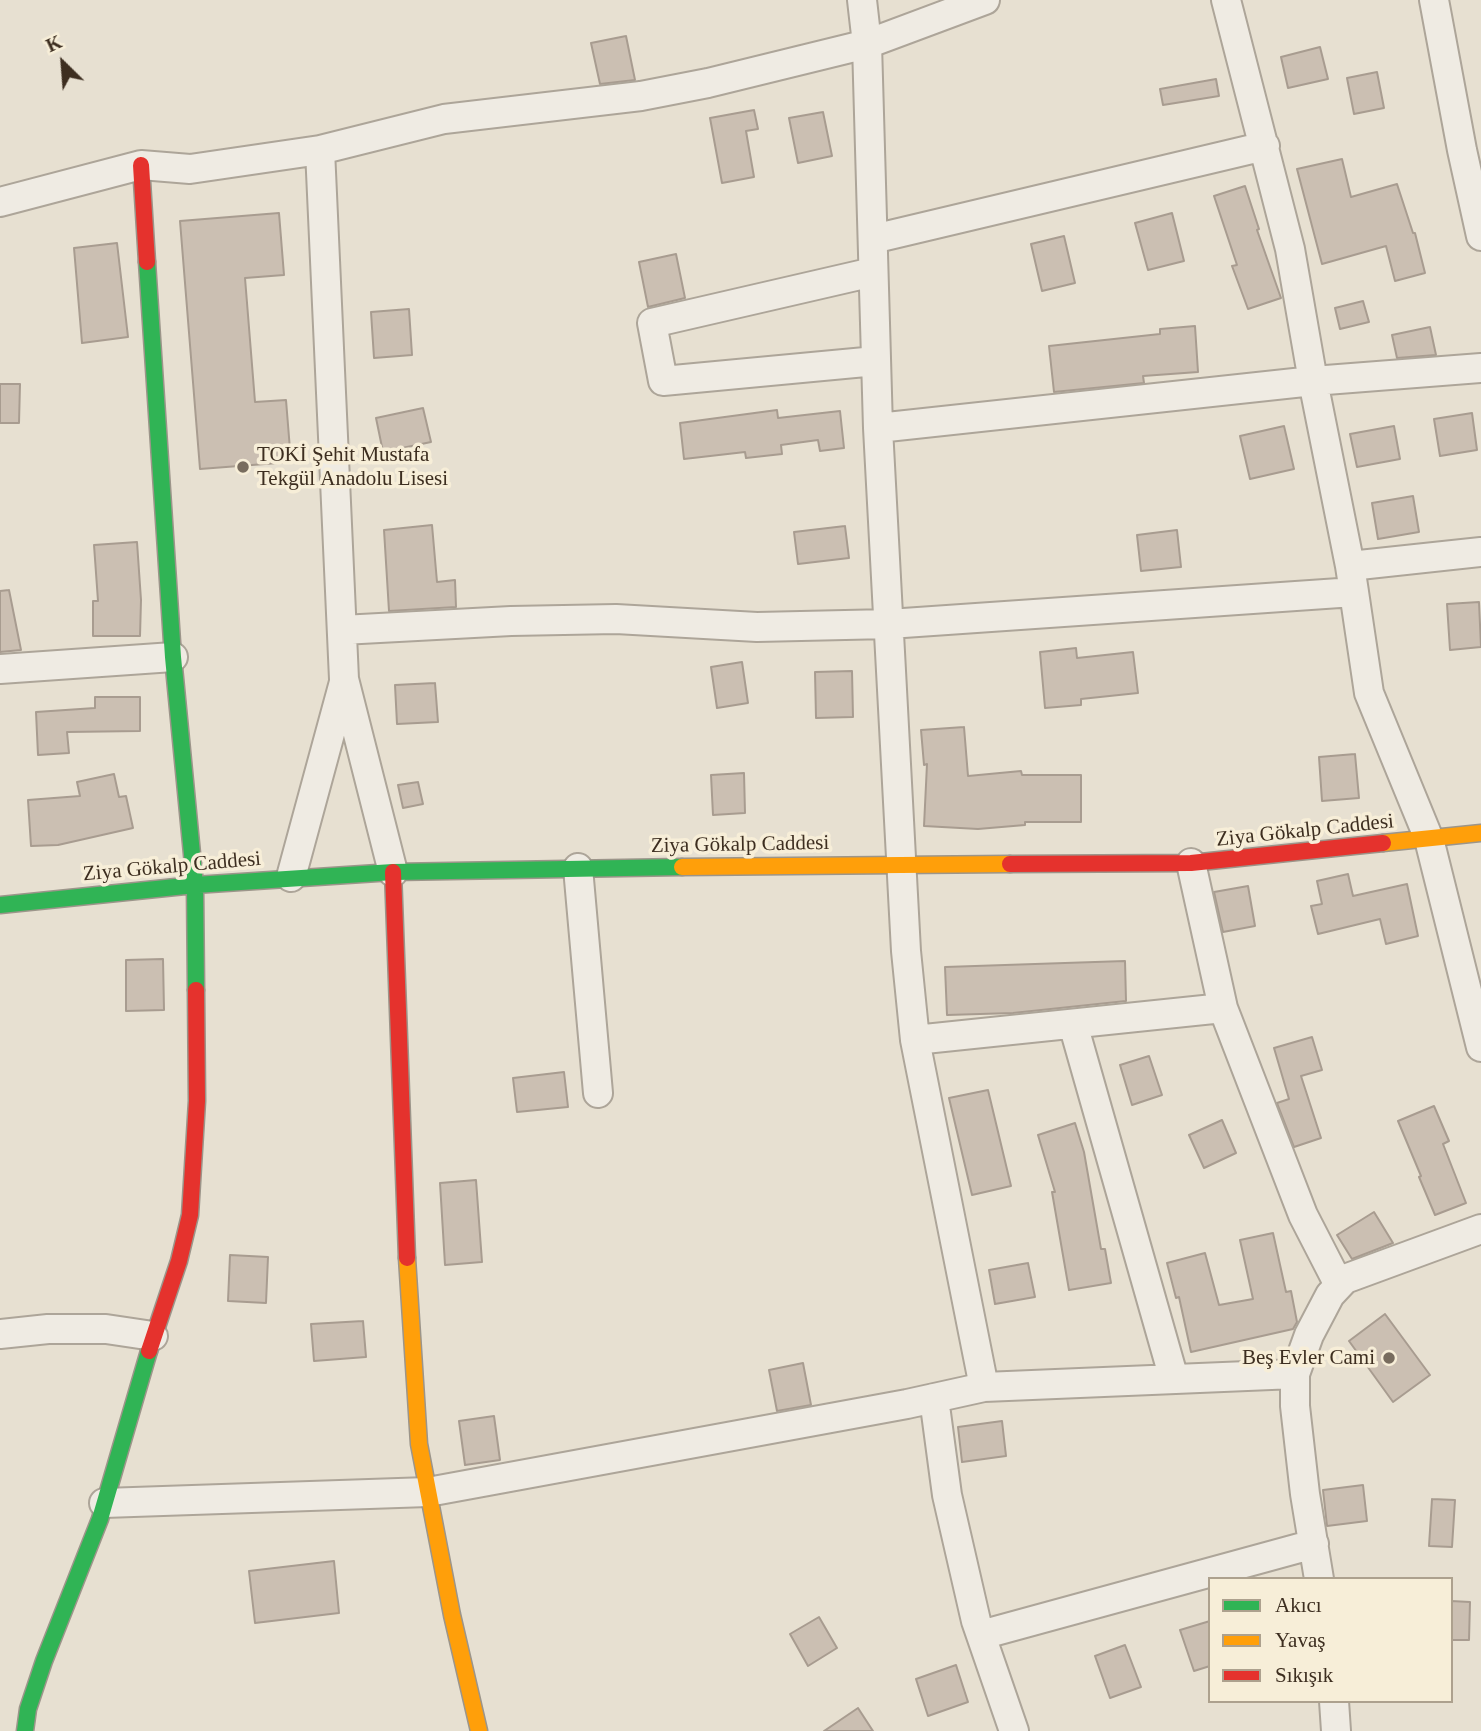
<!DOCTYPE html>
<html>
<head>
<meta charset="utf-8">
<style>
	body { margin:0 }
	#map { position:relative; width:1481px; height:1731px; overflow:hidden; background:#e7e0d1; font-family:Georgia,serif }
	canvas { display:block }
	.legend { position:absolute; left:1208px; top:1577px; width:245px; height:126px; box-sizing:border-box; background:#f7eed8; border:2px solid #ada18e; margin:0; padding:9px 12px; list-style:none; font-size:21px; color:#3d2e20 }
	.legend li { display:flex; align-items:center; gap:14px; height:35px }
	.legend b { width:35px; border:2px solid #ada18e }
	.north { position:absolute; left:28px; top:28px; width:70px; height:70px; -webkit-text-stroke:5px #f7eed8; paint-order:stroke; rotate:335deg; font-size:19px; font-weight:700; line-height:28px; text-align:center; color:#3d2e20 }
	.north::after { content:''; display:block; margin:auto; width:24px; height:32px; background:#3d2e20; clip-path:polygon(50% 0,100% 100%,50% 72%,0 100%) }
</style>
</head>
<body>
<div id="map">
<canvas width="1481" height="1731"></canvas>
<ul class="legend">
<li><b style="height:9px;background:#30b455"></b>Akıcı</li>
<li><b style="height:9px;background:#ff9f0a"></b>Yavaş</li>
<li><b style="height:9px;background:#e5322d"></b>Sıkışık</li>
</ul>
<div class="north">K</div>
</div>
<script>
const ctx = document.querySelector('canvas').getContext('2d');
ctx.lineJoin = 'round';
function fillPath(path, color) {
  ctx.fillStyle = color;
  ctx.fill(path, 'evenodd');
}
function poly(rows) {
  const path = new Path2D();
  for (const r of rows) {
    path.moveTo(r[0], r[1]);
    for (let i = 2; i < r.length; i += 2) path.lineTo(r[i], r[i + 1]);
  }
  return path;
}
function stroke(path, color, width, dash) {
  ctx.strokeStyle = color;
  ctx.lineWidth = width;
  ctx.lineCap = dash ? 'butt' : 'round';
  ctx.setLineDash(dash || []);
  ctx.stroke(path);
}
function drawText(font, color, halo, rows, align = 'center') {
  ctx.font = font + ' Georgia,serif';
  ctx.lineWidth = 7;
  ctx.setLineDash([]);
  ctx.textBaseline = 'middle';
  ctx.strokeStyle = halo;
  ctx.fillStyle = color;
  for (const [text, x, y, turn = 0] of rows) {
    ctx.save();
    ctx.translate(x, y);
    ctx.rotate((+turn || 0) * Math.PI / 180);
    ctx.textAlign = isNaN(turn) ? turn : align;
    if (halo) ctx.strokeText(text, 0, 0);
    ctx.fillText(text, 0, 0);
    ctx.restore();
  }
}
const building = poly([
	[626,36,635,80,600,84,591,43,626,36],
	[1320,47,1328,79,1288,88,1281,57,1320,47],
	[1377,72,1384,108,1354,114,1347,78,1377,72],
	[1216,79,1219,96,1163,105,1160,89,1216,79],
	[754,110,758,129,746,131,754,177,722,183,710,118,754,110],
	[823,112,832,156,798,163,789,118,823,112],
	[1342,159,1351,197,1397,184,1413,233,1415,233,1425,273,1395,281,1386,246,1322,264,1297,169,1342,159],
	[1245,186,1259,229,1257,230,1281,298,1248,309,1232,266,1237,265,1214,196,1245,186],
	[279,213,284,275,245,278,255,402,286,400,291,462,200,469,180,221,279,213],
	[1172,213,1184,261,1148,270,1135,223,1172,213],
	[1064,236,1075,283,1042,291,1031,244,1064,236],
	[117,243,128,337,82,343,74,248,117,243],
	[676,254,685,298,648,307,639,262,676,254],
	[1363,301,1369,322,1340,329,1335,308,1363,301],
	[409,309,412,355,374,358,371,312,409,309],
	[1195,326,1198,372,1143,376,1144,383,1054,392,1049,346,1160,334,1160,329,1195,326],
	[1430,327,1436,355,1397,358,1392,335,1430,327],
	[0,384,20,384,19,423,0,423,0,384],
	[423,408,431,442,383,452,376,418,423,408],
	[777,410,778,418,840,411,844,448,820,451,818,440,781,445,782,454,746,458,745,452,684,459,680,423,777,410],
	[1472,413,1477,450,1440,456,1434,419,1472,413],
	[1284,426,1294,469,1250,479,1240,436,1284,426],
	[1394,426,1400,459,1357,467,1350,434,1394,426],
	[1413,496,1419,532,1378,539,1372,503,1413,496],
	[432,525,437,582,455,580,456,607,389,611,384,530,432,525],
	[845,526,849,558,798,564,794,532,845,526],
	[1177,530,1181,567,1141,571,1137,535,1177,530],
	[137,542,141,600,140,636,93,636,93,601,98,601,94,545,137,542],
	[9,590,21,650,0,652,0,591,9,590],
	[1479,602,1481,647,1450,650,1447,604,1479,602],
	[1076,648,1077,658,1133,652,1138,693,1081,699,1081,705,1045,708,1040,652,1076,648],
	[742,662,748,703,717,708,711,667,742,662],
	[852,671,853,717,816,718,815,672,852,671],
	[435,683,438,722,397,724,395,685,435,683],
	[95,697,140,697,140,731,67,732,69,753,38,755,36,712,95,708,95,697],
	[964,727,968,776,1021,771,1022,775,1081,775,1081,822,1025,822,1025,825,978,829,924,826,927,764,924,765,921,730,964,727],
	[1355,754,1359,798,1322,801,1319,757,1355,754],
	[744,773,745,813,713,815,711,775,744,773],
	[114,774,119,797,126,796,133,828,58,845,31,846,28,800,80,796,77,782,114,774],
	[418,782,423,804,403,808,398,785,418,782],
	[1348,874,1353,896,1407,884,1418,936,1386,944,1380,919,1318,934,1311,906,1322,904,1317,881,1348,874],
	[1248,886,1255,926,1223,932,1214,892,1248,886],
	[163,959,164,1010,126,1011,126,960,163,959],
	[1125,961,1126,1001,1013,1013,947,1015,945,967,1125,961],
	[1312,1037,1322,1070,1301,1076,1321,1138,1294,1147,1277,1103,1289,1099,1274,1048,1312,1037],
	[1149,1056,1162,1095,1132,1105,1120,1065,1149,1056],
	[564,1072,568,1107,517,1112,513,1078,564,1072],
	[988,1090,1011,1186,972,1195,949,1098,988,1090],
	[1434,1106,1449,1141,1443,1144,1466,1203,1435,1215,1419,1177,1421,1176,1398,1121,1434,1106],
	[1222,1120,1236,1153,1204,1168,1189,1135,1222,1120],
	[1075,1123,1084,1152,1101,1249,1105,1249,1111,1283,1069,1290,1052,1192,1055,1192,1038,1135,1075,1123],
	[476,1180,482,1262,445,1265,440,1183,476,1180],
	[1374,1212,1393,1243,1352,1259,1337,1235,1374,1212],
	[1273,1233,1286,1292,1291,1291,1297,1322,1293,1329,1191,1352,1179,1297,1176,1298,1167,1263,1205,1253,1219,1305,1253,1299,1240,1240,1273,1233],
	[230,1255,268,1257,266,1303,228,1301,230,1255],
	[1028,1263,1035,1297,995,1304,989,1270,1028,1263],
	[1385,1314,1430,1375,1393,1402,1349,1341,1385,1314],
	[363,1321,366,1357,314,1361,311,1324,363,1321],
	[803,1363,811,1405,777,1411,769,1370,803,1363],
	[494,1416,500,1460,465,1465,459,1421,494,1416],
	[1002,1421,1006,1456,962,1462,958,1427,1002,1421],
	[1363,1485,1367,1521,1327,1526,1323,1490,1363,1485],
	[1432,1499,1455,1500,1452,1547,1429,1546,1432,1499],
	[334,1561,339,1613,255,1623,249,1571,334,1561],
	[1451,1601,1470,1602,1469,1640,1451,1640,1451,1601],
	[819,1617,837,1648,808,1666,790,1634,819,1617],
	[1210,1621,1210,1666,1194,1671,1180,1630,1210,1621],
	[1125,1645,1141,1687,1110,1698,1095,1656,1125,1645],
	[956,1665,968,1702,928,1716,916,1679,956,1665],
	[858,1708,873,1731,824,1731,858,1708]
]);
const street = poly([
	[862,0,867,44,878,428,906,951,915,1040,984,1387],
	[1226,0,1290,249,1313,381,1350,566],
	[1434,0,1462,150,1481,236],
	[320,150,344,679,393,872],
	[0,202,141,165,190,169,320,150,444,119,641,96,708,83,867,44,985,0],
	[873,239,1265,146],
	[873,272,652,323,663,381,876,361],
	[878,428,1313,381,1481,368],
	[1354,592,1369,693,1429,839,1481,1047],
	[342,630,511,621,616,619,757,627,889,624,1354,592,1350,566,1481,552],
	[0,669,173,657],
	[1191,863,1223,1008,1303,1215,1339,1285],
	[578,868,598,1093],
	[291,877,344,682],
	[1073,1024,1174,1379],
	[915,1040,1223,1008],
	[0,1334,48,1329,106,1329,153,1336],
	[934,1398,947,1495,976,1621,1014,1731],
	[104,1503,428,1492,907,1404,984,1387,1295,1374],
	[1319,1579,1305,1494,1295,1406,1295,1374,1309,1335,1330,1295,1345,1279,1481,1229],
	[981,1635,1314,1544],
	[1334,1701,1336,1731]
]);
const fast = poly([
	[147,262,173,657,195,885,196,990],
	[0,905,195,885,393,872,682,867],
	[25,1731,28,1709,44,1661,100,1519,149,1351]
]);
const slow = poly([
	[1383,843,1481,833],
	[682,867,1010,864],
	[407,1258,419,1444,452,1615,479,1731]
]);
const jam = poly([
	[141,165,147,262],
	[1010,864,1191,863,1383,843],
	[393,872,407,1258],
	[149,1351,179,1261,190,1215,197,1101,196,990]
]);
const markers = [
	[243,467,7,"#786c5e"],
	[1389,1358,7,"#786c5e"]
];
const poiNames = [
	["TOKİ Şehit Mustafa",257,455],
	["Tekgül Anadolu Lisesi",257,479],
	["Beş Evler Cami",1375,1358,"right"]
];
const streetNames = [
	["Ziya Gökalp Caddesi",1305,831,-6],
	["Ziya Gökalp Caddesi",740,845,-1],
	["Ziya Gökalp Caddesi",172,867,-5]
];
fillPath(building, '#cbbfb2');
stroke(building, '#a89c90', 2);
stroke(street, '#ada599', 32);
stroke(fast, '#9c958a', 19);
stroke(slow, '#9c958a', 19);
stroke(jam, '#9c958a', 19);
stroke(street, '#efebe3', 28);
stroke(fast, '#30b455', 16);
stroke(slow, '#ff9f0a', 16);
stroke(jam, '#e5322d', 16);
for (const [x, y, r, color] of markers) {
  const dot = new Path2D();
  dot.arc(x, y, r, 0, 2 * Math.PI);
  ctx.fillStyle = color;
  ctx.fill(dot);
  stroke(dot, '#f7eed8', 2.5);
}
drawText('21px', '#3d2e20', '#f7eed8', poiNames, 'left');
drawText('21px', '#3d2e20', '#f7eed8', streetNames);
</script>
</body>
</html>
